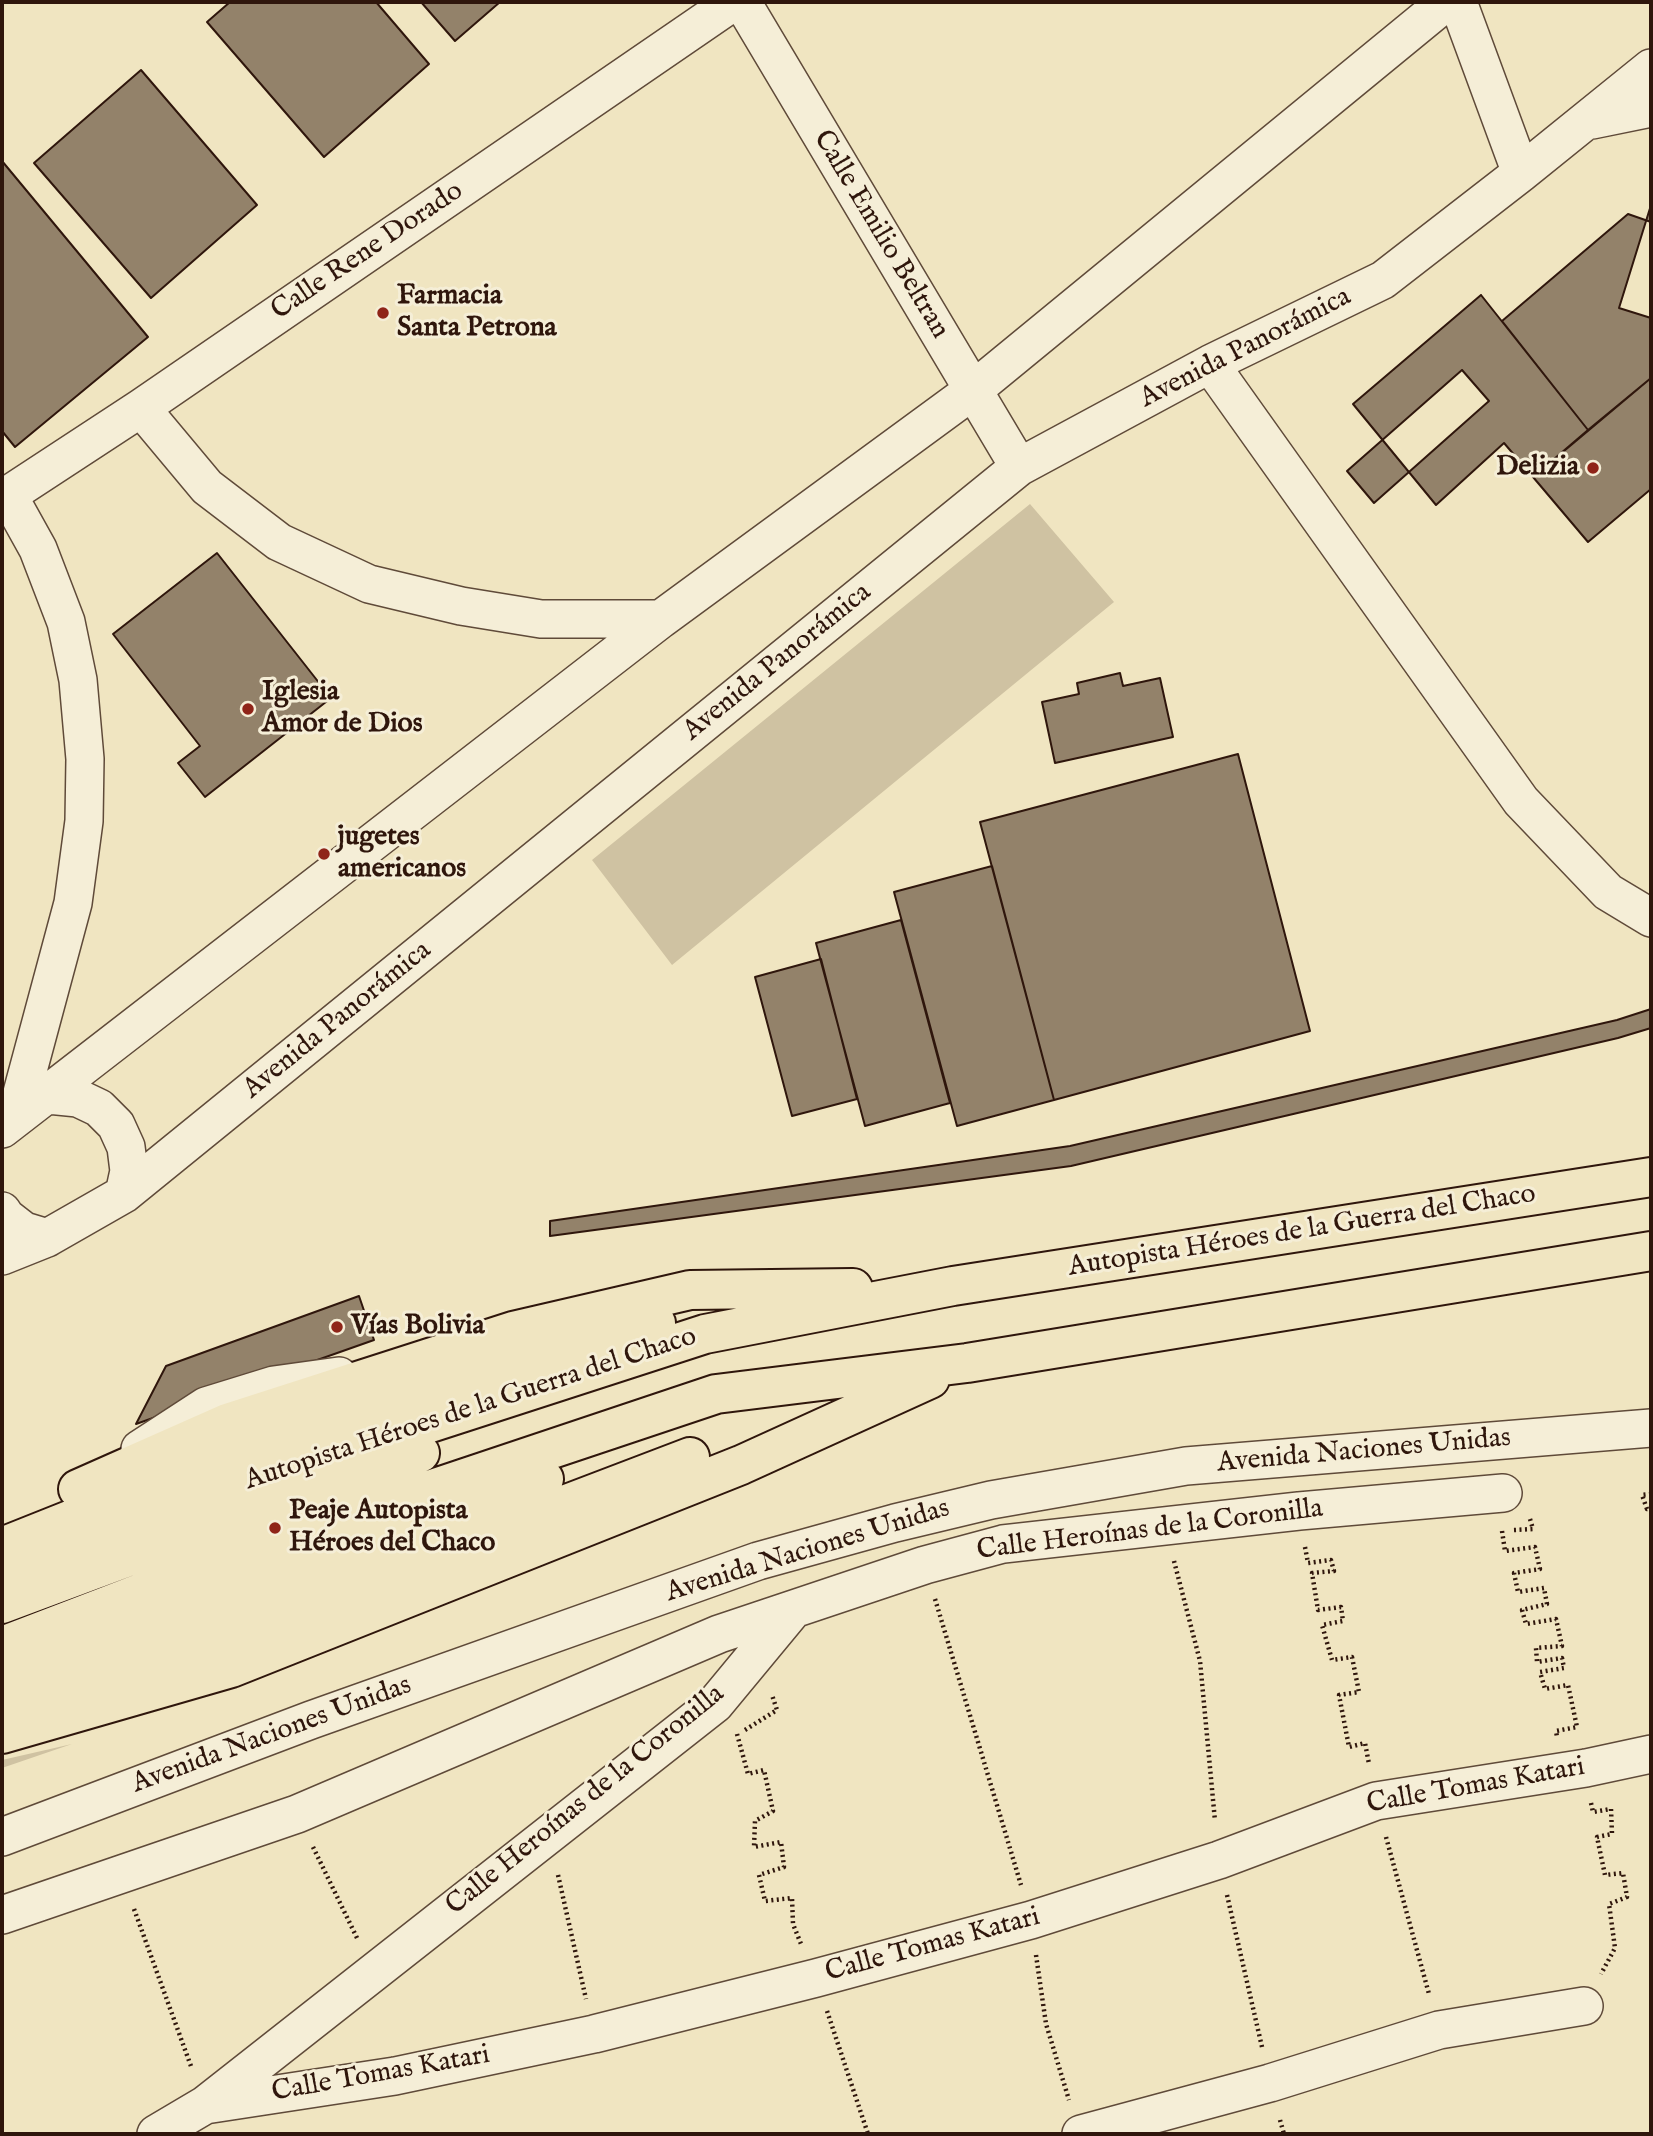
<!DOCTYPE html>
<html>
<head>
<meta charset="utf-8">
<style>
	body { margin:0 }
	#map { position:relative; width:1653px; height:2136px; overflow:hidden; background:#f0e5c1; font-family:"IM FELL English",serif }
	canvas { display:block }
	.frame { position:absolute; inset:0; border:4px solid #2f160c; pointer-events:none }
</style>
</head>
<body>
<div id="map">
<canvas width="1653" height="2136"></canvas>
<div class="frame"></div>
</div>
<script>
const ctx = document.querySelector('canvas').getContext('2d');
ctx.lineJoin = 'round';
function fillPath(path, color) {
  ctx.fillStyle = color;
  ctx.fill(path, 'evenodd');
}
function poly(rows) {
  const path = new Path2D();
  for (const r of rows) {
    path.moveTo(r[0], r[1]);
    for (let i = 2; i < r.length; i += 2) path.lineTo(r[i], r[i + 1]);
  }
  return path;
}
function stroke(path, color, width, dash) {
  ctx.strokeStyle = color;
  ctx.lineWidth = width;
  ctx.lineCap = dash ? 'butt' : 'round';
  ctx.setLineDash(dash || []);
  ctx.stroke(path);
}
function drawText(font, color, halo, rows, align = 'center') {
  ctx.font = font + ' "IM FELL English",serif';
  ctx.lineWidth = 6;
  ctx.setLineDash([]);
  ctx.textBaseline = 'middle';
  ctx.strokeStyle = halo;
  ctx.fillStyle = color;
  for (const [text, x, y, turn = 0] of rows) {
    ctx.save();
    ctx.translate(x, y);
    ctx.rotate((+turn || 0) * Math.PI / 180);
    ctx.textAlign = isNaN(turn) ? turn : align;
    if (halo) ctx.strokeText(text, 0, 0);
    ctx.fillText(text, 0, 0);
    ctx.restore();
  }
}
const green = poly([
	[1030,504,1114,602,672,965,592,860],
	[72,1744,2,1768,2,1760]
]);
const building = poly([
	[230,2,376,2,429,64,324,157,207,22,230,2],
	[421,2,500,2,455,41,421,2],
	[141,70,257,205,151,298,34,163,141,70],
	[2,161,148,337,15,447,2,431,2,161],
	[1651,205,1651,318,1619,308,1651,205],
	[1628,214,1651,222,1651,378,1588,430,1502,321,1628,214],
	[1481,295,1588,430,1533,477,1504,443,1436,505,1353,404,1481,295],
	[1462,370,1489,401,1374,503,1347,471,1462,370],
	[1651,378,1651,489,1588,542,1533,477,1651,378],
	[217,553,331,698,205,797,178,763,200,746,113,634,217,553],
	[1120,673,1123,686,1160,678,1173,737,1055,763,1042,702,1079,694,1077,683,1120,673],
	[1238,754,1310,1031,1054,1100,980,822,1238,754],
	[992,866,1054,1100,957,1126,894,892,992,866],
	[901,920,950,1103,865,1126,816,943,901,920],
	[821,959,857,1099,792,1116,755,977,821,959],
	[1651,1009,1651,1028,1618,1038,1071,1166,550,1236,550,1221,1070,1146,1617,1020,1651,1009],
	[359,1296,374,1340,136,1424,166,1366,359,1296]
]);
const path = poly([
	[1651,1494,1642,1495,1647,1509,1651,1508],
	[1514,1530,1533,1529,1530,1519],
	[1502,1531,1505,1551,1535,1547,1540,1569,1514,1573,1518,1592,1544,1588,1547,1604,1522,1610,1526,1624,1556,1619,1562,1646,1536,1648,1537,1662,1562,1658,1564,1668,1540,1672,1545,1689,1568,1685,1577,1727,1556,1731,1557,1737],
	[1305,1547,1308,1563,1331,1560,1334,1571,1312,1573,1318,1610,1341,1607,1343,1621,1322,1625,1332,1660,1352,1657,1359,1692,1339,1695,1349,1747,1365,1743,1369,1764],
	[1174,1561,1200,1661,1215,1821],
	[935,1599,1021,1885],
	[745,1730,777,1710,772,1695],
	[737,1734,748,1774,764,1770,773,1811,755,1821,754,1847,781,1842,784,1867,759,1875,765,1901,792,1898,793,1924,801,1944],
	[1591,1803,1593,1812,1611,1809,1612,1834,1597,1837,1605,1875,1623,1873,1627,1897,1609,1904,1615,1948,1601,1974],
	[1386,1837,1429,1994],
	[313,1847,358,1940],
	[558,1875,586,1999],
	[1227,1895,1262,2047],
	[134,1909,192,2069],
	[1036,1955,1046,2024,1069,2100],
	[827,2011,868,2134],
	[1280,2120,1284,2134]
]);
const minor = poly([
	[742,2,1019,467],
	[1458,2,1521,173],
	[1592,120,1651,108],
	[1210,364,1521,801,1608,892,1651,918],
	[141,408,207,487,279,542,369,584,461,606,541,619,661,619],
	[8,495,38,549,66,622,78,680,85,759,84,821,73,903,15,1119],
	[2,499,141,408,733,2],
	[48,1095,78,1098,99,1108,116,1125,126,1147,129,1171,124,1194],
	[2,1129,661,619,972,391,1446,2],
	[2,1211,6,1217,24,1231,47,1238],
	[2,1256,47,1238,124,1194,1019,467,1210,364,1383,280,1521,173,1651,68],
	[140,1449,206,1406,274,1385,339,1376],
	[2,1837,311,1720,758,1561,895,1523,991,1500,1186,1466,1651,1428],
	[2,1915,297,1814,719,1634,925,1565,1003,1544,1299,1511,1503,1493],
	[205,2105,395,2076,594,2034,816,1978,1031,1920,1219,1860,1376,1801,1586,1768,1651,1754],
	[156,2134,205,2105,715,1704,792,1611],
	[1081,2134,1270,2083,1439,2030,1584,2006]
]);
const highway = poly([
	[78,1489,227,1423,513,1331,690,1290,853,1288],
	[2,1547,238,1453,528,1359,656,1323],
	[2,1576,248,1482,705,1334,953,1286,1651,1177],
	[2,1604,257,1509,420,1453],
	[2,1646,268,1544,716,1394,967,1363,1651,1251],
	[2,1677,544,1479],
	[2,1706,291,1609,690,1457],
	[2,1734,231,1668,741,1465,930,1379]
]);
const markers = [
	[383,313,7,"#8f2418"],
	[1593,468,7,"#8f2418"],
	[248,709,7,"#8f2418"],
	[324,854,7,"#8f2418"],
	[337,1327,7,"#8f2418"],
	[275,1528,7,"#8f2418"]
];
const streetNames = [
	["Calle Emilio Beltran",880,235,59],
	["Calle Rene Dorado",368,252,-34],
	["Avenida Panorámica",1246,349,-27],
	["Avenida Panorámica",778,663,-39],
	["Avenida Panorámica",338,1021,-39],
	["Autopista Héroes de la Guerra del Chaco",1302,1232,-9],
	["Autopista Héroes de la Guerra del Chaco",471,1410,-18],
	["Avenida Naciones Unidas",1364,1452,-5],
	["Calle Heroínas de la Coronilla",1150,1531,-7],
	["Avenida Naciones Unidas",808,1552,-17],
	["Avenida Naciones Unidas",272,1736,-20],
	["Calle Tomas Katari",1476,1787,-10],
	["Calle Heroínas de la Coronilla",586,1801,-39],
	["Calle Tomas Katari",933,1946,-15],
	["Calle Tomas Katari",381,2075,-10]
];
const poiNames = [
	["Farmacia",397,297],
	["Santa Petrona",397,329],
	["Delizia",1579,468,"right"],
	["Iglesia",262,693],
	["Amor de Dios",262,725],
	["jugetes",338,838],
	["americanos",338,870],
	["Vías Bolivia",351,1327],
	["Peaje Autopista",289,1512],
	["Héroes del Chaco",289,1544]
];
fillPath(green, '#cfc2a2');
fillPath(building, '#93826a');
stroke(building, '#2f160c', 2);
stroke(minor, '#5f4a39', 40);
stroke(highway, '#2f160c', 42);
stroke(path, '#2f160c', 4.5, [2, 3.5]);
stroke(minor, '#f5eed7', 37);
stroke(highway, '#f0e5c1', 38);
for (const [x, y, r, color] of markers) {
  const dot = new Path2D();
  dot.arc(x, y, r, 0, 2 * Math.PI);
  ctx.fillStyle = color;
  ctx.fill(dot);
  stroke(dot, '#f5eed7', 2.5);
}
drawText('28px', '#2f160c', '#f5eed7', streetNames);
drawText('bold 28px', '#2f160c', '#f5eed7', poiNames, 'left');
</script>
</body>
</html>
